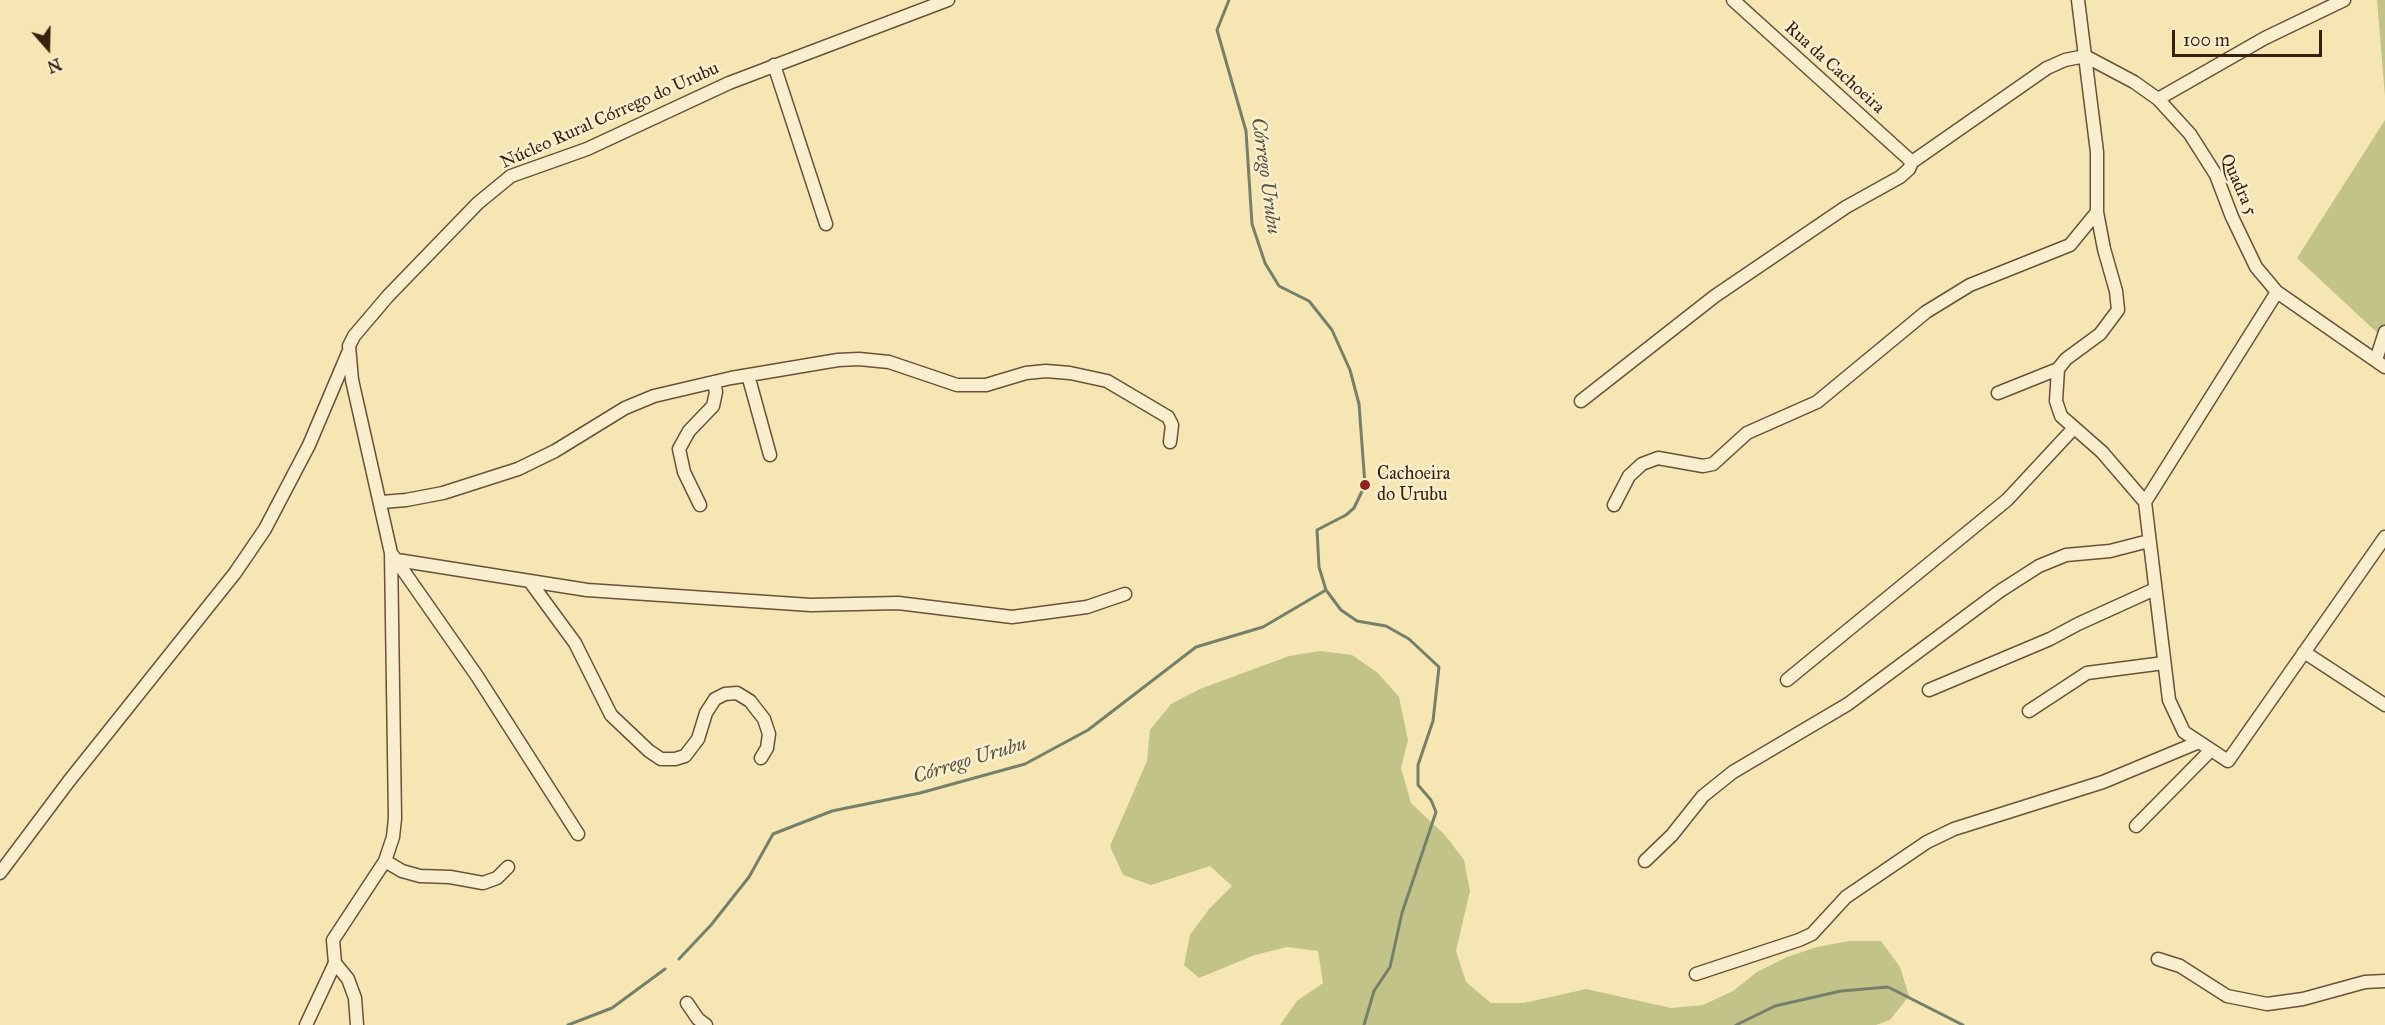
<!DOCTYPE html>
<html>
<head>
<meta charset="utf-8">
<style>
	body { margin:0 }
	#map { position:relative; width:2385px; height:1025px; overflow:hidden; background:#f6e6b3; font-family:"IM FELL Great Primer",serif }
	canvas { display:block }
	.north { position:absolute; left:18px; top:18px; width:60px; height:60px; -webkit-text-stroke:4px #f9efce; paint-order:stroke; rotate:160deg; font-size:16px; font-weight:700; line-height:24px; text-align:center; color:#382110 }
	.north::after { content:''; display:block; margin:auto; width:21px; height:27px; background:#382110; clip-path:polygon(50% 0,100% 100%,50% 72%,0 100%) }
	.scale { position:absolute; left:2172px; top:30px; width:150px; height:27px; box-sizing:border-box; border:3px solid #382110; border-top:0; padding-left:8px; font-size:18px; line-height:21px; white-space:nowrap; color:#382110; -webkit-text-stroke:4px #f9efce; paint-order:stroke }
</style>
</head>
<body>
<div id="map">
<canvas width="2385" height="1025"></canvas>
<div class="north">N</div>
<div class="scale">100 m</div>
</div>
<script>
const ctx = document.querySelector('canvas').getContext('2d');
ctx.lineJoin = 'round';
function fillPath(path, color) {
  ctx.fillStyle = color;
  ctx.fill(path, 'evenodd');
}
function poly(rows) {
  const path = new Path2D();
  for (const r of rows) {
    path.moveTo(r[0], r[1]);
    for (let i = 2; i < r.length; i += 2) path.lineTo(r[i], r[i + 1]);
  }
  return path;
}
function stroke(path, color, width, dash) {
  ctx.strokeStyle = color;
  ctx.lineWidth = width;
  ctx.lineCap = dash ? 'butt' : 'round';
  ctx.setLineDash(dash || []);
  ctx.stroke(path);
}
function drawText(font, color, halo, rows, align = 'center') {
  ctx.font = font + ' "IM FELL Great Primer",serif';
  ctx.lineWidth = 5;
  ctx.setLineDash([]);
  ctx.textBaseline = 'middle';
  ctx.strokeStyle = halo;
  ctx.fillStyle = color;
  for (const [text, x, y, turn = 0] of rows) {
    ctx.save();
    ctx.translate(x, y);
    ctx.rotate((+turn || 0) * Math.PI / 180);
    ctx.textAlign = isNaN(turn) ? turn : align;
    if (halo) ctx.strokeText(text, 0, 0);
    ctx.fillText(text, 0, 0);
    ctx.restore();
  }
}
const green = poly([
	[2377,0,2385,0,2385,97],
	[2385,120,2385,340,2297,258],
	[1320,651,1352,655,1378,673,1399,697,1408,740,1401,768,1411,803,1445,835,1464,860,1470,891,1456,951,1466,982,1491,1003,1524,1003,1586,989,1671,1008,1703,1005,1733,991,1757,972,1787,957,1817,947,1849,941,1881,941,1900,967,1909,996,1890,1020,1876,1025,1280,1025,1297,1001,1323,983,1318,951,1287,947,1255,955,1199,978,1184,965,1190,935,1209,909,1232,886,1210,866,1151,885,1123,875,1110,846,1147,761,1150,730,1171,704,1200,689,1289,656]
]);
const stream = poly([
	[1229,0,1217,30,1246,131,1252,224,1265,263,1279,286,1309,301,1332,330,1350,370,1359,404,1365,485,1354,508,1346,515,1317,530,1319,567,1326,590,1341,610,1357,621,1386,626,1409,639,1439,667,1433,721,1418,765,1418,785,1431,800,1436,812,1402,913,1390,967,1374,991,1364,1025],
	[679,959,711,925,749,877,773,834,832,811,920,793,1025,764,1088,730,1196,647,1263,627,1326,590],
	[568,1025,612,1008,665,969],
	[1736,1025,1775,1006,1841,991,1888,987,1963,1025]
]);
const minor = poly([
	[1733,0,1912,162],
	[2078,0,2097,152,2097,212,2104,249,2116,291,2118,310,2100,334,2066,359,2058,369,2056,401,2061,416,2102,452,2145,502,2169,700,2184,732,2228,761,2385,537],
	[774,65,826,224],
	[2158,99,2265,38,2344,0],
	[2376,360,2385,332],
	[748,375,770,455],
	[1998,393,2058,369],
	[1581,401,1715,296,1846,207,1900,177,1909,169,1912,162,2047,68,2065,60,2085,56,2134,82,2158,99,2190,134,2216,175,2232,217,2256,267,2277,292,2385,367],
	[382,502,406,500,443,493,518,469,555,451,625,408,654,396,731,378,838,360,859,359,889,362,957,385,986,385,1026,373,1046,371,1070,373,1107,381,1168,417,1172,425,1170,442],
	[2145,502,2277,292],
	[700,505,684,472,679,449,689,431,713,406,716,392,714,382],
	[1614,505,1629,476,1642,464,1658,458,1703,466,1713,464,1747,433,1817,402,1926,312,1970,285,2070,245,2097,212],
	[397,560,587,590,811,605,898,603,1012,617,1087,607,1125,594],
	[531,583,575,643,611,715,649,751,661,759,675,759,685,756,698,739,706,713,715,699,725,694,737,693,750,701,764,719,769,734,767,748,761,758],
	[2304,652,2385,705],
	[1787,680,2007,500,2073,429],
	[1929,690,2050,639,2078,624,2155,589],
	[2029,711,2087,673,2164,663],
	[2136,826,2211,750],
	[578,834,477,676,391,553,352,380,349,346,354,336,388,296,478,203,511,176,587,149,729,83,948,0],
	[385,861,402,871,420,876,450,877,483,883,497,878,508,867],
	[1645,861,1672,835,1703,796,1733,772,1848,704,2000,591,2039,566,2066,555,2110,551,2149,541],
	[0,873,69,781,235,573,265,529,309,445,348,353],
	[2158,959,2180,966,2227,996,2267,1004,2303,999,2365,982,2385,981],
	[1696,974,1799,940,1812,934,1846,897,1927,842,1954,829,2103,782,2199,742],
	[687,1003,698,1019,706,1025],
	[306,1025,335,963],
	[357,1025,355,998,348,979,335,963,333,940,385,861,393,837,395,818,391,553]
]);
const markers = [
	[1365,485,6,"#8f2418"]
];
const streetNames = [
	["Rua da Cachoeira",1834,68,42],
	["Núcleo Rural Córrego do Urubu",610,116,-24],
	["Quadra 5",2238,185,66]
];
const poiNames = [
	["Cachoeira",1377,475],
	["do Urubu",1377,496]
];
const waterNames = [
	["Córrego Urubu",1265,176,82],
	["Córrego Urubu",970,761,-17]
];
fillPath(green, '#c2c388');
stroke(stream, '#75806b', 3);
stroke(minor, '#685239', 15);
stroke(minor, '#f9efce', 12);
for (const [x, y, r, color] of markers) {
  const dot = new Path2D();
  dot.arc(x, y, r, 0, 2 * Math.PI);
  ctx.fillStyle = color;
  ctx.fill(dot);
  stroke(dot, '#f9efce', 2);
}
drawText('18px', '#382110', '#f9efce', streetNames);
drawText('18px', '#382110', '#f9efce', poiNames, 'left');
drawText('italic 20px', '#56513e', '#f9efce', waterNames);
</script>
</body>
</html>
